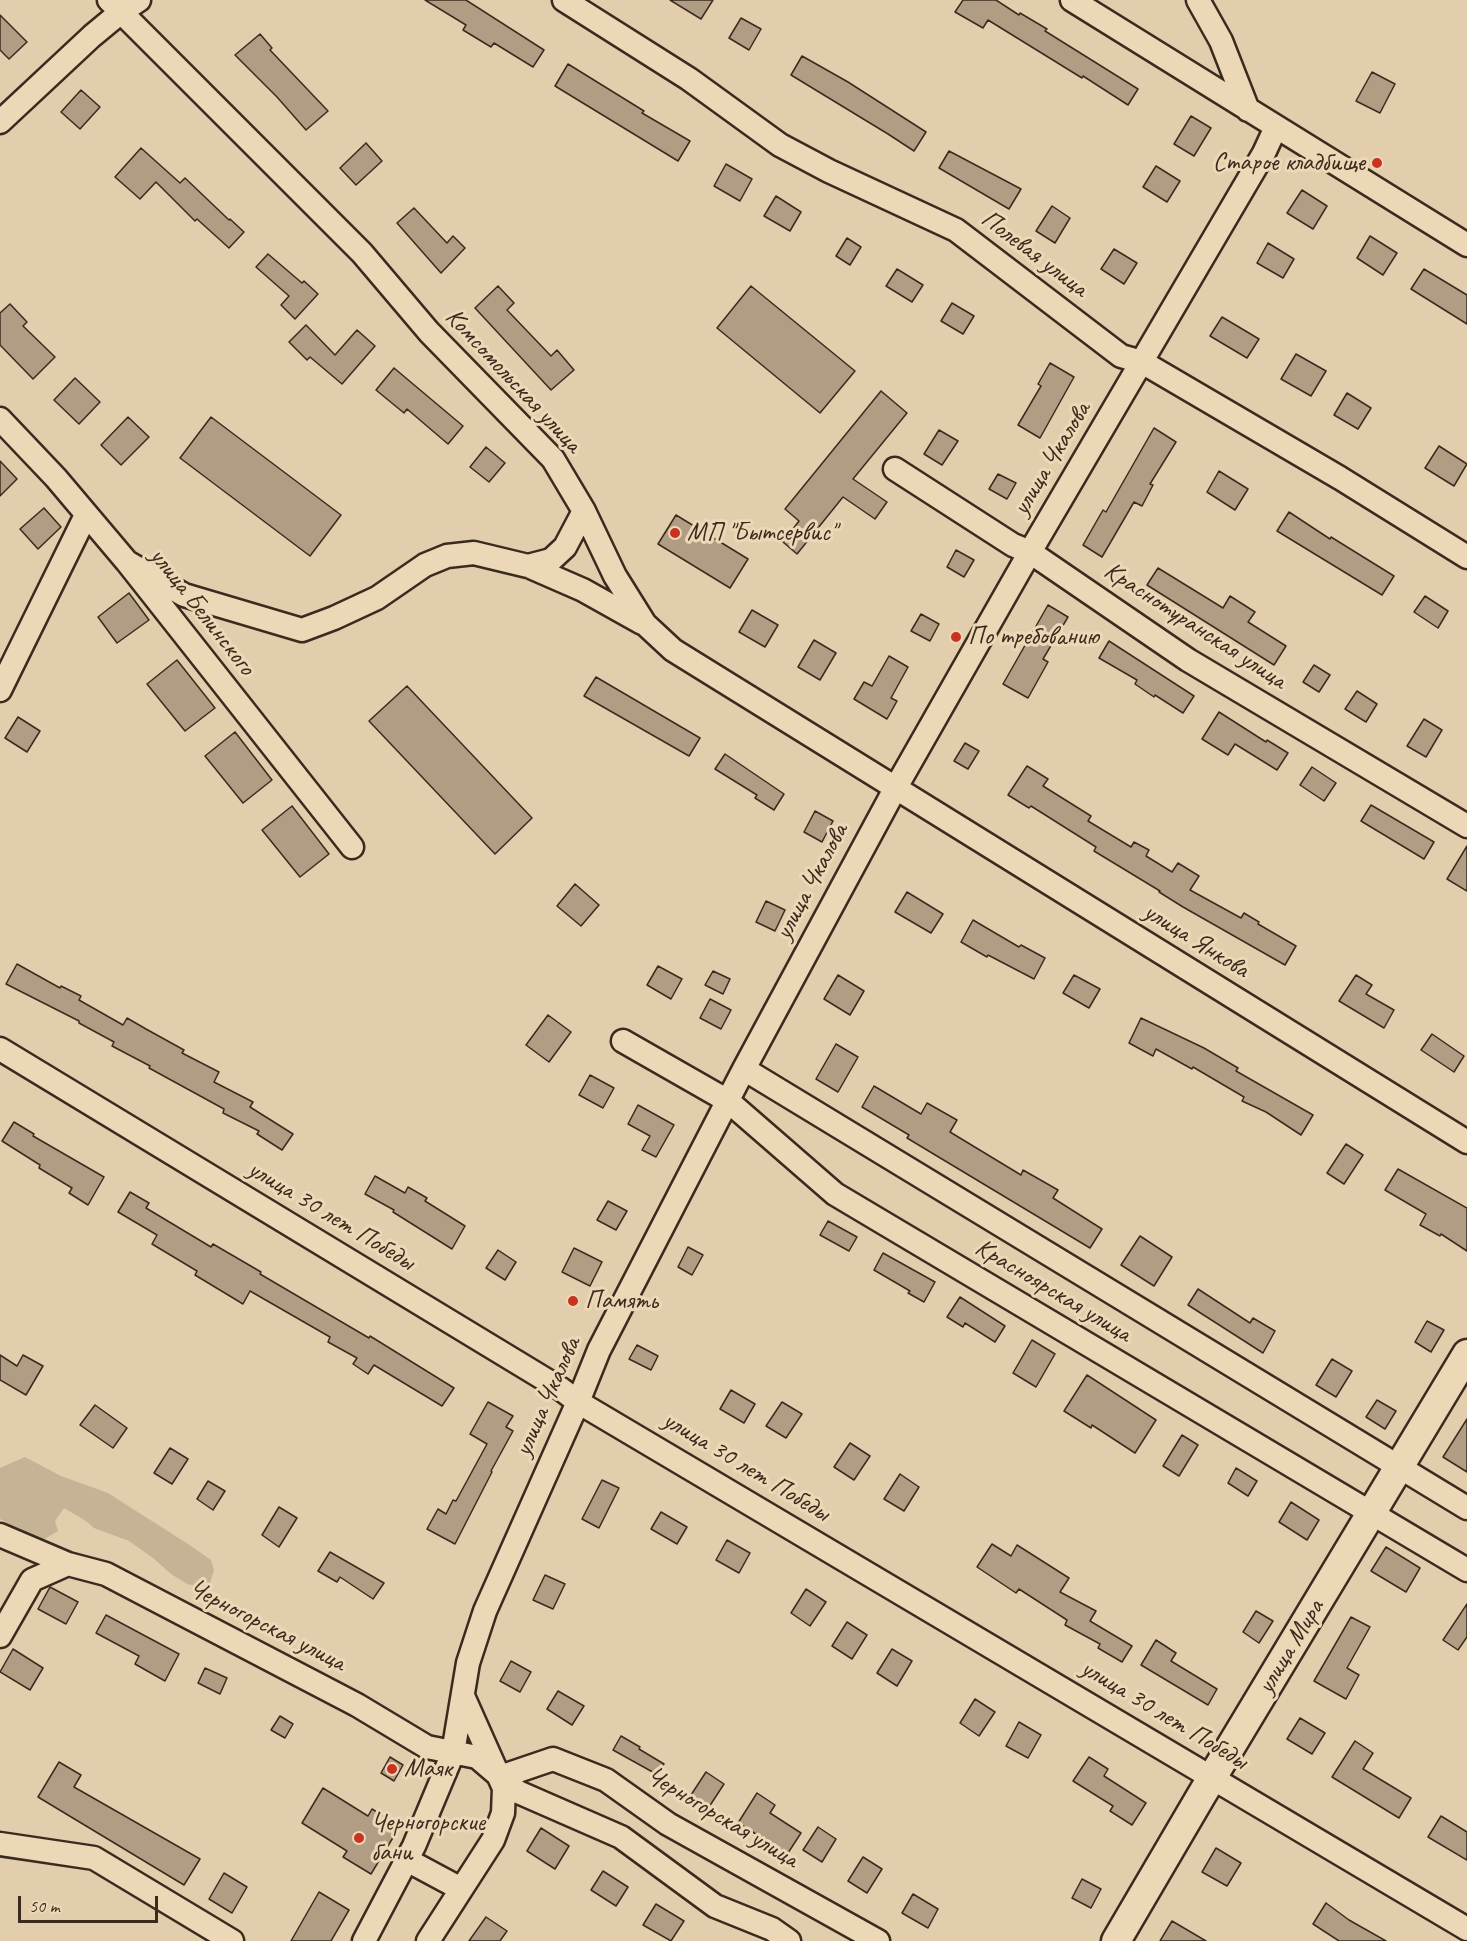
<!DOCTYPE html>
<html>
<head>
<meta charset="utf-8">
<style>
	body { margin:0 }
	#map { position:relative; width:1467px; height:1941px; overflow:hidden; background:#e2cead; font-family:Caveat,sans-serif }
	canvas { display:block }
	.scale { position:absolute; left:18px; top:1896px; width:140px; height:27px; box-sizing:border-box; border:3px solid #3b2a1e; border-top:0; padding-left:8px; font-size:18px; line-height:21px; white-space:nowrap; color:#3b2a1e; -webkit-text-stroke:4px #ecd8b6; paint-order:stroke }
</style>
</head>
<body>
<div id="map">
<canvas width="1467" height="1941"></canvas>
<div class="scale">50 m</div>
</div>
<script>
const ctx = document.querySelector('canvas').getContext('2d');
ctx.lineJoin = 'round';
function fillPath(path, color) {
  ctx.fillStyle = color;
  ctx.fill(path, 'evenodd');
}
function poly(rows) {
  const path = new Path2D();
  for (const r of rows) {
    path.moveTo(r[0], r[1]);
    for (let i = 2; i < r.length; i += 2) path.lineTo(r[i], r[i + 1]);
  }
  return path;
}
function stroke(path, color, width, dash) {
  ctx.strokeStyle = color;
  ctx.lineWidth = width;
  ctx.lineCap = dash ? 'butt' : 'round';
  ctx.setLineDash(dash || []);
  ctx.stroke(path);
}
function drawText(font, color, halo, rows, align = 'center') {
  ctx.font = font + ' Caveat,sans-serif';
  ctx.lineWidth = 6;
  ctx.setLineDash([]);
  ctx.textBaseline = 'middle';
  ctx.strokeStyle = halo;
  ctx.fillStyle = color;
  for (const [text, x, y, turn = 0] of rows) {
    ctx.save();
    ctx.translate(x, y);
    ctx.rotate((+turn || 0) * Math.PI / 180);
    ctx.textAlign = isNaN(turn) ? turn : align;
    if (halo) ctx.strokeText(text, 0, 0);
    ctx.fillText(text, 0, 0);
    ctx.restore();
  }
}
const green = poly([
	[25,1457,61,1476,108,1493,191,1546,211,1560,214,1570,210,1583,202,1587,187,1584,171,1574,153,1558,129,1541,94,1528,86,1521,64,1508,55,1521,58,1531,43,1540,24,1533,0,1519,0,1468]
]);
const building = poly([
	[425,0,466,0,544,50,533,67,494,43,491,47,463,30,466,25,425,0],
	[670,0,713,0,701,19,670,0],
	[963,0,996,0,1019,15,1020,13,1047,29,1045,31,1138,89,1128,105,1083,76,1082,78,988,20,983,28,955,12,963,0],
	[0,15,27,42,9,59,0,50,0,15],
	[741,18,761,29,749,50,729,38,741,18],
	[260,34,272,48,270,50,328,111,306,130,277,97,235,55,260,34],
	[802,56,848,82,926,132,914,151,888,134,791,75,802,56],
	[568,64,644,111,642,113,690,141,678,161,555,86,568,64],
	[1372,72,1395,84,1380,113,1356,101,1372,72],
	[81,90,100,107,80,129,61,112,81,90],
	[1191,116,1211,128,1194,156,1174,144,1191,116],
	[366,143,382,161,356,185,340,168,366,143],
	[141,148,180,183,185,178,229,220,230,219,244,232,229,248,197,219,195,221,156,182,140,199,115,177,141,148],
	[949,151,1021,189,1009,209,939,168,949,151],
	[726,164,752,179,740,201,714,186,726,164],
	[1156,166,1180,181,1167,202,1143,187,1156,166],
	[1302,190,1327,206,1313,229,1287,213,1302,190],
	[776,196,801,212,790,231,764,216,776,196],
	[1052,206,1070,218,1055,243,1036,231,1052,206],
	[414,208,447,243,453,236,465,248,441,273,397,223,414,208],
	[1370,236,1397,253,1383,275,1357,258,1370,236],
	[847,238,861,247,850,265,836,256,847,238],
	[1268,243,1294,259,1283,278,1257,263,1268,243],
	[1114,249,1137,263,1124,284,1101,269,1114,249],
	[268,254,302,283,304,281,318,294,295,319,281,305,289,296,256,267,268,254],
	[897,269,923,285,912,302,886,286,897,269],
	[1424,269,1467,295,1467,324,1411,289,1424,269],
	[498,286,514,303,507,310,551,356,557,350,574,370,551,390,475,308,498,286],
	[751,286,855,371,820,413,717,328,751,286],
	[952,303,974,316,963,334,941,321,952,303],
	[10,304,27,322,23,326,55,357,33,379,0,345,0,313,10,304],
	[1222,317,1259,339,1247,358,1210,336,1222,317],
	[306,325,335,355,357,330,375,346,342,384,310,357,307,360,289,342,306,325],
	[1296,354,1326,371,1311,396,1281,379,1296,354],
	[1050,363,1074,377,1040,438,1018,425,1041,386,1038,384,1050,363],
	[394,368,463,426,448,444,407,409,404,413,376,390,394,368],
	[75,378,100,402,79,424,54,400,75,378],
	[881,391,907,413,853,479,887,502,875,519,843,497,797,554,783,542,799,521,785,509,881,391],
	[1347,393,1371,408,1358,429,1334,415,1347,393],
	[128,417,149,437,121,465,101,445,128,417],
	[211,417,341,515,310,556,180,458,211,417],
	[1154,428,1176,442,1150,484,1153,485,1142,506,1134,502,1102,557,1083,545,1103,510,1106,512,1154,428],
	[939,430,958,441,942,465,924,454,939,430],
	[1439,446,1467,464,1454,486,1425,468,1439,446],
	[486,447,505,463,489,482,470,467,486,447],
	[0,461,17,479,0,496,0,461],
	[1219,471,1248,489,1235,510,1207,492,1219,471],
	[998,474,1016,483,1007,499,989,489,998,474],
	[44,508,61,527,38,549,20,529,44,508],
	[1289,512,1330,539,1331,537,1394,576,1382,595,1277,531,1289,512],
	[676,515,748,559,730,588,658,544,676,515],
	[956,550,974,560,964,577,947,567,956,550],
	[1158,568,1223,608,1230,596,1255,612,1248,622,1286,646,1274,665,1147,585,1158,568],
	[129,593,149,620,117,643,98,617,129,593],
	[1425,596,1448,611,1438,628,1414,612,1425,596],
	[1048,605,1068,617,1043,659,1048,662,1028,698,1003,684,1048,605],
	[752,610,778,625,765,647,739,632,752,610],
	[921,614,939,624,930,641,911,631,921,614],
	[814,640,836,653,820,680,798,667,814,640],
	[1109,641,1194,696,1183,713,1155,695,1154,697,1135,684,1137,680,1099,658,1109,641],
	[889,656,908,667,891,698,897,701,887,719,854,699,864,682,872,686,889,656],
	[177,660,215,708,185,731,147,684,177,660],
	[1314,665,1330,675,1319,692,1303,682,1314,665],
	[596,677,700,738,689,756,584,696,596,677],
	[407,686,532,818,495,854,369,721,407,686],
	[1357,691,1377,704,1366,722,1345,709,1357,691],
	[1219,712,1266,742,1267,740,1288,753,1277,770,1235,744,1228,755,1202,739,1219,712],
	[18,717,40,731,27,752,5,738,18,717],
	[1424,719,1442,730,1426,757,1407,746,1424,719],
	[235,732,272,780,243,803,205,756,235,732],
	[965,743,979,751,968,769,954,761,965,743],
	[725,754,784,794,774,810,755,798,757,795,715,769,725,754],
	[1027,766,1048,779,1043,786,1091,816,1088,821,1131,847,1134,842,1149,850,1146,856,1172,872,1178,863,1199,876,1190,890,1241,918,1244,913,1259,922,1258,924,1296,946,1285,965,1183,907,1159,892,1160,891,1094,851,1096,847,1031,806,1029,808,1008,795,1027,766],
	[1312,767,1336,783,1324,801,1300,785,1312,767],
	[1371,805,1434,842,1424,859,1361,821,1371,805],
	[292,806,329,854,300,877,262,830,292,806],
	[815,811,833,821,822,842,804,832,815,811],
	[1467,846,1467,891,1447,879,1467,846],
	[575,884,599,905,581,926,557,906,575,884],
	[907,892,943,914,931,933,895,912,907,892],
	[766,901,785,910,775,931,756,922,766,901],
	[973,920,1019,947,1021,945,1045,958,1034,979,988,955,987,957,961,942,973,920],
	[17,964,60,988,61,986,81,996,79,1000,123,1025,127,1018,146,1029,184,1050,182,1053,219,1072,214,1082,253,1102,250,1107,293,1134,282,1150,257,1134,259,1131,223,1113,224,1109,149,1068,150,1066,112,1046,114,1042,79,1023,79,1021,6,984,17,964],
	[658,966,682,979,671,999,647,985,658,966],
	[713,971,730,979,723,994,705,985,713,971],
	[838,975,864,991,850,1015,824,999,838,975],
	[1074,975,1100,989,1089,1008,1063,993,1074,975],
	[1356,975,1372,985,1366,994,1394,1010,1384,1028,1339,1001,1356,975],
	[710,999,731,1010,721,1029,700,1018,710,999],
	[548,1015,571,1032,549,1062,526,1045,548,1015],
	[1141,1018,1204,1048,1238,1068,1236,1071,1313,1115,1301,1135,1266,1112,1242,1101,1244,1097,1193,1067,1192,1069,1156,1049,1153,1056,1129,1043,1141,1018],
	[1432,1034,1464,1056,1454,1072,1421,1050,1432,1034],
	[836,1044,858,1057,838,1092,816,1079,836,1044],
	[590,1075,614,1088,603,1108,579,1095,590,1075],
	[874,1086,921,1114,927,1103,957,1120,950,1132,1021,1175,1023,1170,1058,1190,1053,1198,1102,1229,1090,1248,907,1138,909,1135,862,1107,874,1086],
	[638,1105,674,1125,656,1157,642,1150,650,1136,628,1124,638,1105],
	[14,1122,34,1134,33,1136,104,1177,88,1205,69,1193,72,1188,39,1168,40,1165,2,1141,14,1122],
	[1346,1144,1363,1155,1344,1184,1327,1173,1346,1144],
	[1398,1169,1467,1208,1467,1251,1441,1234,1440,1236,1420,1225,1426,1214,1385,1190,1398,1169],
	[375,1176,405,1193,408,1187,427,1198,425,1201,465,1226,452,1249,393,1212,394,1210,365,1194,375,1176],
	[130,1192,149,1203,146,1208,211,1247,213,1244,261,1272,260,1274,369,1338,370,1336,454,1388,442,1406,374,1365,368,1374,353,1364,357,1358,328,1342,330,1337,250,1291,243,1304,195,1275,197,1271,152,1244,157,1235,118,1212,130,1192],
	[608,1201,627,1211,616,1230,597,1220,608,1201],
	[828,1221,857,1237,849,1251,820,1235,828,1221],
	[1140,1236,1172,1257,1154,1286,1121,1265,1140,1236],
	[688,1247,703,1255,692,1275,678,1267,688,1247],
	[574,1248,602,1262,590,1286,562,1272,574,1248],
	[498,1250,516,1262,505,1280,486,1268,498,1250],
	[883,1253,935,1282,924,1302,908,1293,910,1291,874,1270,883,1253],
	[1198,1289,1250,1323,1253,1318,1275,1331,1263,1353,1188,1305,1198,1289],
	[960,1297,1005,1326,995,1342,965,1323,963,1327,947,1317,960,1297],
	[1427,1321,1444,1330,1431,1352,1415,1342,1427,1321],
	[1032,1340,1055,1354,1036,1387,1013,1373,1032,1340],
	[637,1345,658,1356,651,1370,629,1359,637,1345],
	[0,1355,17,1366,23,1355,43,1366,26,1395,0,1380,0,1355],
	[1332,1359,1352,1371,1336,1397,1316,1385,1332,1359],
	[1087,1375,1156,1420,1135,1453,1092,1425,1091,1428,1064,1411,1087,1375],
	[731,1390,755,1404,744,1423,720,1409,731,1390],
	[1377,1400,1396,1411,1385,1429,1366,1417,1377,1400],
	[488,1402,513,1416,506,1427,513,1431,491,1471,492,1472,455,1544,427,1529,438,1509,446,1514,453,1500,456,1501,487,1444,470,1434,488,1402],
	[782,1402,802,1414,786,1438,766,1426,782,1402],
	[95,1405,127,1428,113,1448,80,1425,95,1405],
	[1467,1419,1467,1472,1443,1457,1467,1419],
	[1182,1435,1198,1445,1179,1476,1163,1466,1182,1435],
	[850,1443,870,1456,854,1480,834,1467,850,1443],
	[170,1448,188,1459,172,1484,154,1473,170,1448],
	[1236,1468,1257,1481,1248,1496,1228,1483,1236,1468],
	[900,1474,919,1487,904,1511,884,1499,900,1474],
	[602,1480,619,1488,599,1528,582,1519,602,1480],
	[208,1481,225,1491,213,1510,197,1499,208,1481],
	[1291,1502,1319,1520,1307,1540,1279,1522,1291,1502],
	[279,1507,297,1518,279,1547,262,1535,279,1507],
	[661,1512,687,1527,677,1544,651,1529,661,1512],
	[727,1540,750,1553,739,1573,716,1560,727,1540],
	[992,1544,1011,1556,1017,1545,1069,1578,1060,1592,1096,1611,1090,1621,1132,1646,1122,1662,1098,1648,1100,1644,1065,1625,1067,1620,1019,1589,1016,1593,977,1567,992,1544],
	[1386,1547,1420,1568,1406,1592,1371,1571,1386,1547],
	[330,1552,384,1583,373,1599,340,1577,337,1582,318,1571,330,1552],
	[545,1575,565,1584,553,1609,533,1600,545,1575],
	[50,1587,78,1602,66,1624,38,1609,50,1587],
	[806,1589,826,1602,810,1626,791,1613,806,1589],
	[1467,1604,1467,1637,1458,1650,1443,1640,1467,1604],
	[1256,1611,1273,1621,1259,1643,1243,1632,1256,1611],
	[106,1615,179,1654,165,1681,135,1664,139,1656,96,1633,106,1615],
	[1351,1617,1370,1627,1347,1668,1359,1675,1346,1699,1314,1681,1351,1617],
	[847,1622,867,1635,852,1659,832,1646,847,1622],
	[1156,1640,1176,1653,1171,1661,1217,1689,1208,1705,1141,1665,1156,1640],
	[13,1649,43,1668,30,1690,0,1672,13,1649],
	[892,1649,912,1661,897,1686,877,1673,892,1649],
	[511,1661,531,1672,520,1692,500,1681,511,1661],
	[205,1668,227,1678,220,1694,198,1683,205,1668],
	[558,1691,584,1706,572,1725,547,1709,558,1691],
	[975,1699,995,1712,979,1736,960,1723,975,1699],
	[280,1716,293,1724,285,1738,271,1730,280,1716],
	[1300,1718,1325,1733,1312,1754,1287,1739,1300,1718],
	[1019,1722,1041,1735,1028,1758,1006,1746,1019,1722],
	[621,1736,640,1747,639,1749,664,1764,658,1775,613,1750,621,1736],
	[1355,1741,1373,1753,1363,1769,1411,1798,1399,1818,1332,1777,1355,1741],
	[390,1757,403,1765,394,1781,381,1773,390,1757],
	[1089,1757,1108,1769,1104,1776,1146,1803,1132,1825,1110,1811,1113,1806,1073,1781,1089,1757],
	[59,1762,81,1775,74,1787,200,1859,184,1885,38,1797,59,1762],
	[706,1772,724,1784,709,1807,691,1795,706,1772],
	[323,1788,368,1816,372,1809,400,1826,371,1874,343,1857,347,1851,302,1823,323,1788],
	[757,1793,775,1805,770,1813,801,1833,786,1856,767,1844,769,1842,738,1823,757,1793],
	[1441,1816,1467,1832,1467,1860,1428,1837,1441,1816],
	[818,1827,836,1839,822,1862,803,1850,818,1827],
	[541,1828,569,1846,555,1869,527,1851,541,1828],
	[1216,1848,1241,1863,1227,1886,1202,1872,1216,1848],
	[863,1857,882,1869,867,1893,848,1881,863,1857],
	[603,1871,628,1887,616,1906,591,1890,603,1871],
	[224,1873,247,1887,232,1913,209,1899,224,1873],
	[1082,1879,1101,1889,1091,1908,1072,1898,1082,1879],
	[319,1892,349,1910,331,1941,291,1941,319,1892],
	[913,1894,938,1909,928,1928,902,1913,913,1894],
	[1326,1903,1349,1920,1386,1941,1339,1941,1313,1924,1326,1903],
	[656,1904,684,1921,671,1941,643,1925,656,1904],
	[486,1917,507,1931,500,1941,469,1941,486,1917],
	[1172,1921,1206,1941,1160,1941,1172,1921]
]);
const minor = poly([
	[109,0,362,253,429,332,553,459,584,511,615,576,645,624,673,650,1467,1142],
	[564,0,689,79,780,145,829,171,956,230,1121,356,1142,362,1340,478,1467,557],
	[1072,0,1467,245],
	[1198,0,1221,41,1248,110],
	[0,122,92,36,121,12,139,0],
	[0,419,56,478,127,562,352,847],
	[895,469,1013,545,1030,552,1188,660,1467,826],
	[127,562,184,595,302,630,334,618,377,598,425,565,447,556,474,553,528,566,583,590,642,623],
	[528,566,551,560,565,547,584,511],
	[0,690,86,515],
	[623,1041,728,1101,835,1194,1467,1570],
	[0,1049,561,1389,578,1402,1467,1929],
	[744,1069,1467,1508],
	[0,1535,68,1564,106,1574,357,1705,427,1747,477,1757,518,1792,621,1837,715,1906,772,1929,789,1941],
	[0,1636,32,1580,68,1564],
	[500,1777,553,1759,606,1780,668,1824,878,1941],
	[0,1844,94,1858,232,1941],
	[407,1860,461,1889],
	[364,1941,414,1846,453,1753,468,1663,485,1611,578,1402,599,1350,744,1069,895,789,1030,552,1264,153,1276,127],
	[428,1941,493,1840,503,1813,504,1788,463,1696]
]);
const major = poly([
	[1116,1941,1201,1796,1467,1354]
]);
const markers = [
	[1377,163,6,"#c8321e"],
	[675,533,6,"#c8321e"],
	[956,637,6,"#c8321e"],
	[573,1301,6,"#c8321e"],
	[392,1769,6,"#c8321e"],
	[359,1838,6,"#c8321e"]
];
const poiNames = [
	["Старое кладбище",1365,163,"right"],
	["МП \"Бытсервис\"",687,533],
	["По требованию",968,637],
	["Память",585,1301],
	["Маяк",404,1769],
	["Черногорские",371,1823],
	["бани",371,1853]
];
const streetNames = [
	["Полевая улица",1034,254,37],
	["Комсомольская улица",513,381,47],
	["улица Чкалова",1052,459,-59],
	["улица Белинского",202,612,52],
	["Краснотуранская улица",1195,626,33],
	["улица Чкалова",812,882,-62],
	["улица Янкова",1196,941,32],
	["улица 30 лет Победы",331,1216,31],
	["Красноярская улица",1053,1291,31],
	["улица Чкалова",548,1397,-66],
	["улица 30 лет Победы",746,1467,31],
	["Черногорская улица",267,1626,27],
	["улица Мира",1291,1647,-59],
	["улица 30 лет Победы",1164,1715,31],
	["Черногорская улица",722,1818,31]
];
fillPath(green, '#c6b295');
fillPath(building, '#b19d83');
stroke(building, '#3b2a1e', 1.5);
stroke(minor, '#3b2a1e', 27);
stroke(major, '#3b2a1e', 33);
stroke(minor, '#ecd8b6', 22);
stroke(major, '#ecd8b6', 28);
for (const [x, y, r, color] of markers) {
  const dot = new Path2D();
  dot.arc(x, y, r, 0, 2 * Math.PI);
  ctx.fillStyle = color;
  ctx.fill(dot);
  stroke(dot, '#ecd8b6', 2);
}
drawText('26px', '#3b2a1e', '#ecd8b6', poiNames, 'left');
drawText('26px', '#3b2a1e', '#ecd8b6', streetNames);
</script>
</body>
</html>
